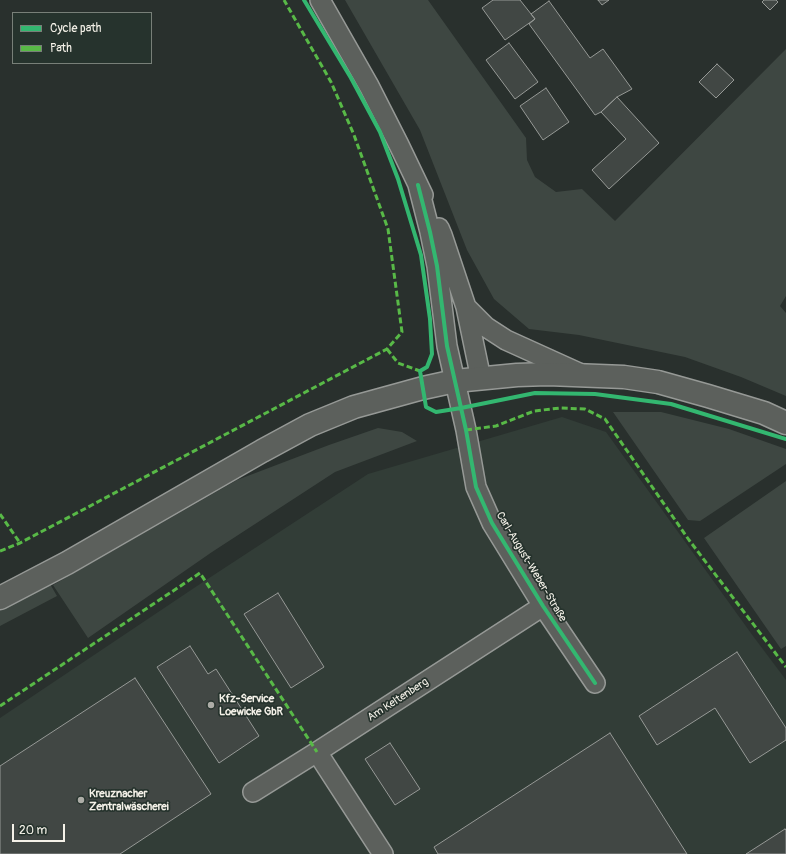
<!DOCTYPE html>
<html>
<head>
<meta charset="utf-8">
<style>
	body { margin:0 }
	#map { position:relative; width:786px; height:854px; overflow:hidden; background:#29302d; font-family:Pangolin,sans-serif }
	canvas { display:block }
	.legend { position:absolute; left:12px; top:12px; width:140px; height:52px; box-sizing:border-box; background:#26332d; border:1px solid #787f78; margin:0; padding:5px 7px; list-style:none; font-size:12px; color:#f4f1e8 }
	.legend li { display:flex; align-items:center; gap:8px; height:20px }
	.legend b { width:20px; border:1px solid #787f78 }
	.scale { position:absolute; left:12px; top:824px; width:53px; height:18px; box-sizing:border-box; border:2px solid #f4f1e8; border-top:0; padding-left:5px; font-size:12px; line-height:14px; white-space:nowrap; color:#f4f1e8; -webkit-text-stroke:3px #26332d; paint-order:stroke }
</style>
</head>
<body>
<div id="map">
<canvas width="786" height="854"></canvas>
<ul class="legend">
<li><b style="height:5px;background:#33b770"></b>Cycle path</li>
<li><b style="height:5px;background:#58b947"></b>Path</li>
</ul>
<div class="scale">20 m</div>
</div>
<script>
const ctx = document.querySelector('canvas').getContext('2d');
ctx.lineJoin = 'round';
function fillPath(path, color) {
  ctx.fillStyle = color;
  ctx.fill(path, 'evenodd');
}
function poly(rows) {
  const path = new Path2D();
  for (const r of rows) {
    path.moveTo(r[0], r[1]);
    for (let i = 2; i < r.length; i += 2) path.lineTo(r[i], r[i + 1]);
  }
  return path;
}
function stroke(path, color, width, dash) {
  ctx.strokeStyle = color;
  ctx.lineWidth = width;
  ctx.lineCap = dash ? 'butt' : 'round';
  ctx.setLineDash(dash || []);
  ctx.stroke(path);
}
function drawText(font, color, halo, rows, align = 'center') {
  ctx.font = font + ' Pangolin,sans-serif';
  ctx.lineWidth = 3.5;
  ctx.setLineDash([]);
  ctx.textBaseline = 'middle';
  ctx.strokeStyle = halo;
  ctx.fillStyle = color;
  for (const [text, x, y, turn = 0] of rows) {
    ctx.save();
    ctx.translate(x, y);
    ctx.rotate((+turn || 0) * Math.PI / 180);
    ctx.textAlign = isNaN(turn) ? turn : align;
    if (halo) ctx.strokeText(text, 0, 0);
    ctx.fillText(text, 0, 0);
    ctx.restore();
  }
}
const built = poly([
	[562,417,606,432,753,636,786,680,786,854,0,854,0,718,200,584,368,474]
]);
const green = poly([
	[345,0,428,0,526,138,527,160,535,177,556,192,582,189,615,221,786,49,786,296,780,306,786,313,786,396,741,377,685,357,579,335,529,329,494,299,467,250,420,130],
	[613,412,661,412,729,429,786,449,786,464,700,521,688,520],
	[378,428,402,432,417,441,335,472,212,552,88,638,53,585,237,480,329,445],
	[786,481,786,646,781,649,704,538],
	[50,584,57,596,0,626,0,610]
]);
const building = poly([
	[493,0,520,0,535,19,505,40,482,8,493,0],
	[598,0,609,0,602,5,598,0],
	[764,0,776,0,778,2,770,10,762,2,764,0],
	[549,1,590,58,603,49,632,89,617,97,601,112,595,115,529,24,535,19,531,14,549,1],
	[509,43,538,82,515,99,486,60,509,43],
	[717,64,734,80,716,98,699,82,717,64],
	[546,88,569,122,543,140,520,106,546,88],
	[617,97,659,143,609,189,592,170,626,139,601,112,617,97],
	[278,593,324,667,291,688,244,614,278,593],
	[190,646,208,674,216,669,259,736,219,763,157,667,190,646],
	[737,652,786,728,786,740,750,763,715,708,657,745,639,716,737,652],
	[135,678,211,794,120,854,0,854,0,766,135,678],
	[610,733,687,854,438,854,434,847,610,733],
	[390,743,420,789,395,805,365,759,390,743],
	[785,829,786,830,786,854,746,854,785,829]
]);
const minor = poly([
	[320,0,369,86,399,145,423,195],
	[418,185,430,232,437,266,447,346,466,430,476,487,492,523,543,606,595,683],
	[439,228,442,235,466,307,481,379],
	[466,307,486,327,506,340,581,374],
	[317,752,383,854],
	[253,792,317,752,543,606]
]);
const major = poly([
	[0,598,67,563,262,451,310,425,354,407,423,388,455,381,517,375,548,374,624,377,658,382,708,396,764,413,786,423]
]);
const quiet = poly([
	[387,349,398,363,420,371],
	[466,430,496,426,534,411,560,408,585,409,605,419,689,540,786,667],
	[0,514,20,543],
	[0,551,20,543,387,349,402,332,388,229,354,135,331,82,284,0],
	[0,706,200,573,317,752]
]);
const cycleway = poly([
	[304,0,351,78,380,132,398,179,421,255,430,319,432,354,427,367,420,371,426,407,436,412,461,408,535,393,595,394,671,404,786,439],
	[418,185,430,232,437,266,447,346,466,430,476,487,492,523,543,606,595,683]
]);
const markers = [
	[211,705,4,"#adada7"],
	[81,800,4,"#adada7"]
];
const streetNames = [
	["Carl-August-Weber-Straße",531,567,59],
	["Am Keltenberg",398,700,-33]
];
const poiNames = [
	["Kfz-Service",219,699],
	["Loewicke GbR",219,712],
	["Kreuznacher",89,794],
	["Zentralwäscherei",89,807]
];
fillPath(built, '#323d37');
fillPath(green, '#3e4742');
fillPath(building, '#414744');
stroke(building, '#969996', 1);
stroke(minor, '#969996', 22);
stroke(major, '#969996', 25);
stroke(minor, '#5c605c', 19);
stroke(major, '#5c605c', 22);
stroke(quiet, '#58b947', 3, [6, 3]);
stroke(cycleway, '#33b770', 4);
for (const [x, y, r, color] of markers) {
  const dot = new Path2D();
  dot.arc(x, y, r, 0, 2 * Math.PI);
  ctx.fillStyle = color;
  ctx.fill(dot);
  stroke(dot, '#26332d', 1.5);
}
drawText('11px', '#f4f1e8', '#26332d', streetNames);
drawText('bold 11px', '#f4f1e8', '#26332d', poiNames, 'left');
</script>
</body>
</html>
